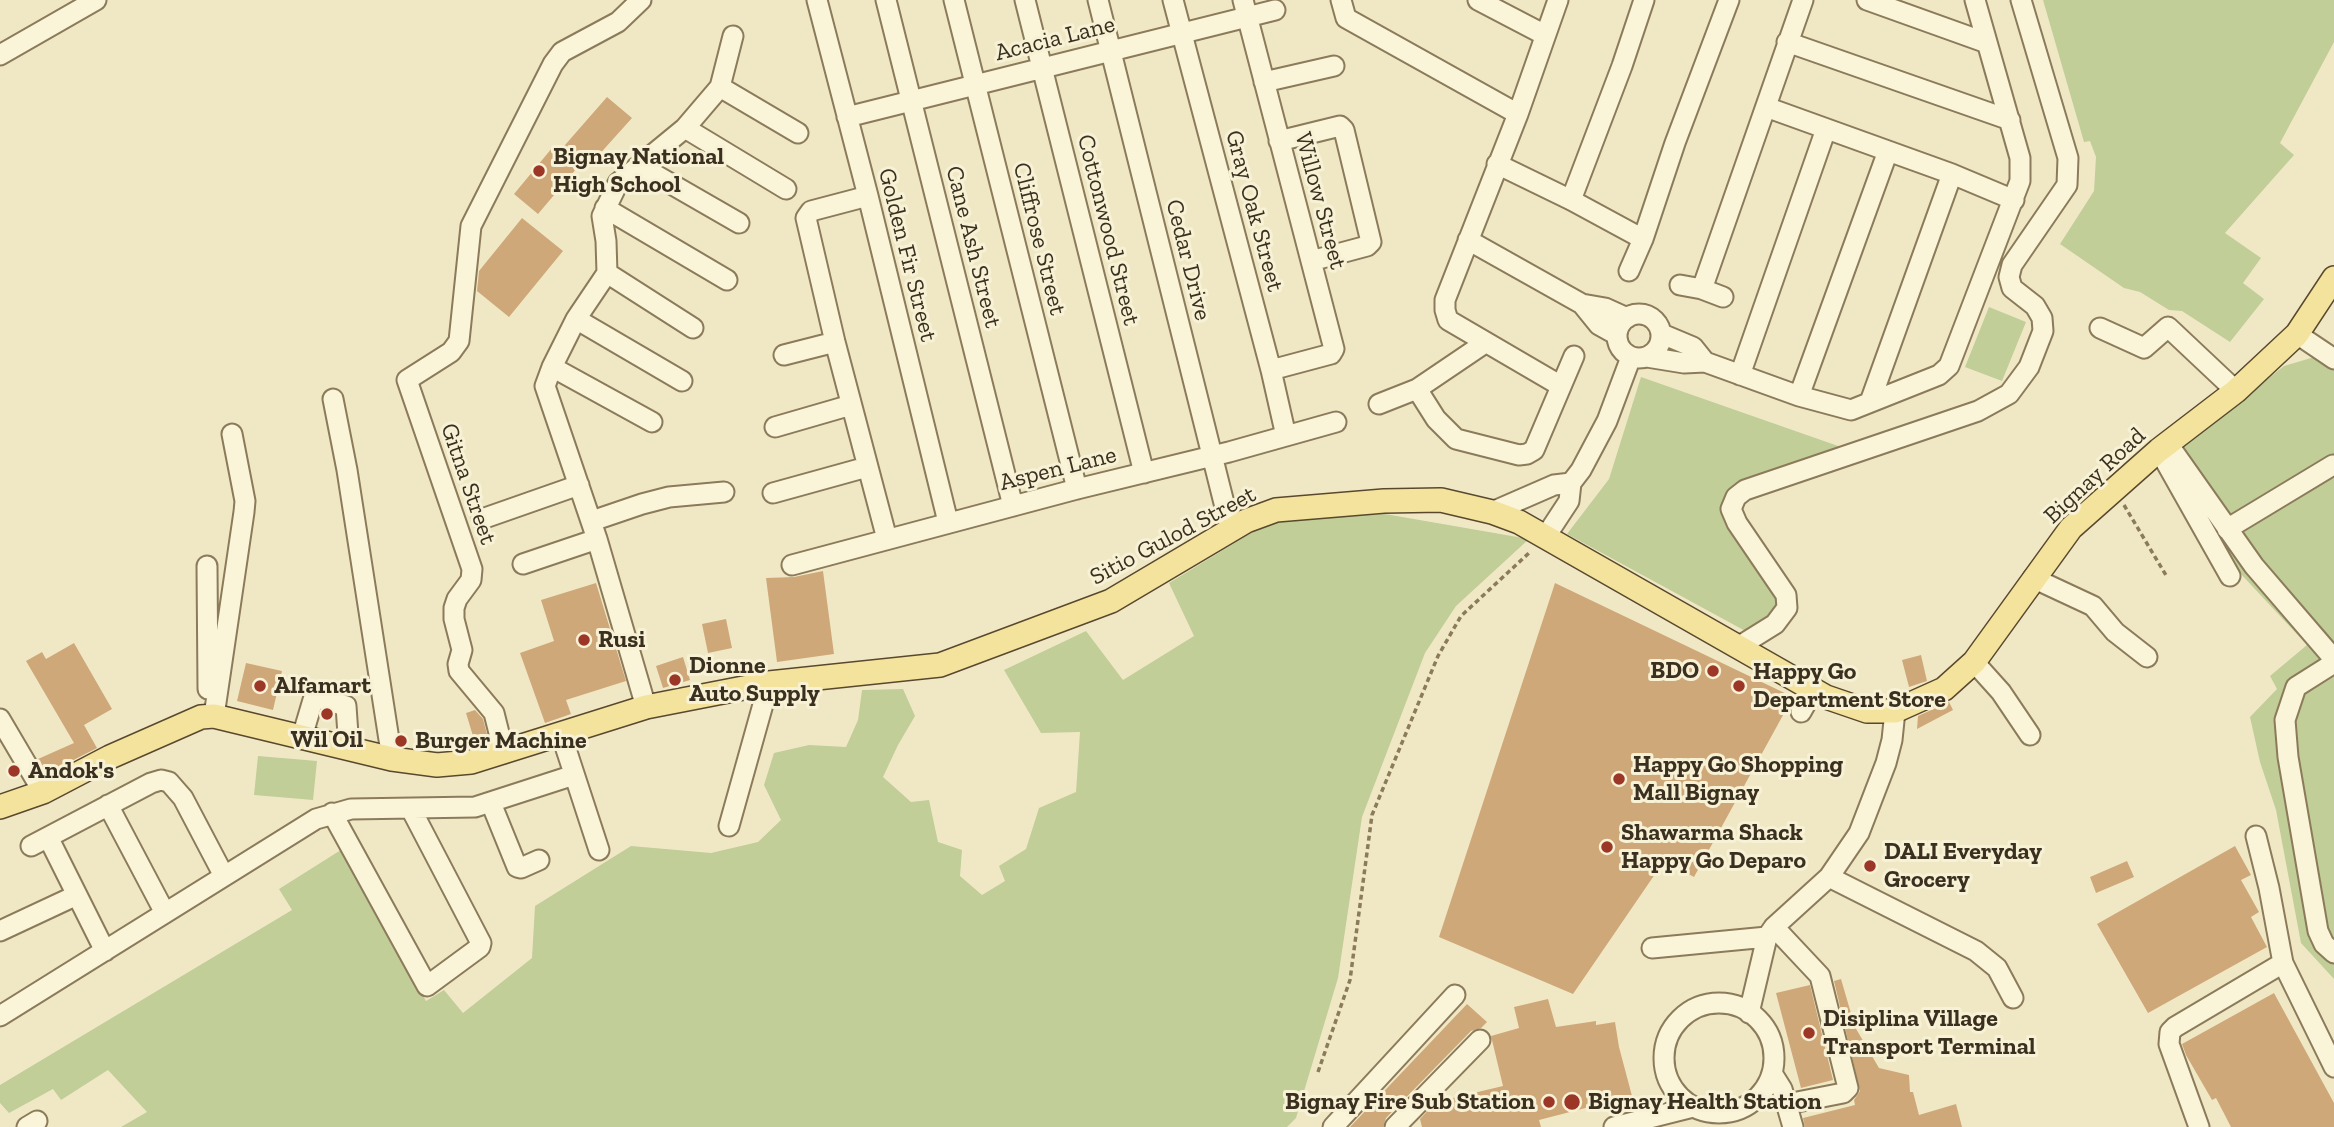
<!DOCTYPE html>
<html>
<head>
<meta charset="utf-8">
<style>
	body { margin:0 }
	canvas { display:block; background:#f0e8c5 }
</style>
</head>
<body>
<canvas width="2334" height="1127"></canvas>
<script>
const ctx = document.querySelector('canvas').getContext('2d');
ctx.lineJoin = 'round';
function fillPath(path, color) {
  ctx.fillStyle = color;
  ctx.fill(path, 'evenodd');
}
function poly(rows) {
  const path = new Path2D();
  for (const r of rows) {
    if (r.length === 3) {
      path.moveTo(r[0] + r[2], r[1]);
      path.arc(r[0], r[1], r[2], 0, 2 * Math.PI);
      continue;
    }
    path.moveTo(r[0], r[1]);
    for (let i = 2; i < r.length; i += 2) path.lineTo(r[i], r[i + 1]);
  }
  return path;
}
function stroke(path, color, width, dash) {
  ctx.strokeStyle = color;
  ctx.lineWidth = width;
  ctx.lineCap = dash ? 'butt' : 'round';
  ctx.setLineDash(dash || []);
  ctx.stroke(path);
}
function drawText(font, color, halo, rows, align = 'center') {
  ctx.font = font + ' "Zilla Slab",serif';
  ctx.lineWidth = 6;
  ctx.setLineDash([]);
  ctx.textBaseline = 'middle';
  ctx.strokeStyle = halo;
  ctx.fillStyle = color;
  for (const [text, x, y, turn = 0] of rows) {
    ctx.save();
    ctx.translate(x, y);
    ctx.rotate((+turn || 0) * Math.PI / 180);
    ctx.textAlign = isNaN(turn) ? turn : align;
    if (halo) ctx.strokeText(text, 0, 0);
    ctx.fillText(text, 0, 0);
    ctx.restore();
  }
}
const green = poly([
	[2043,0,2334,0,2334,42,2280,143,2294,155,2225,233,2261,258,2243,283,2264,299,2230,342,2182,311,2169,310,2140,292,2124,288,2060,244,2094,191,2096,157,2090,141,2084,142],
	[1989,307,2026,322,2002,381,1965,367],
	[2311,358,2314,358,2334,370,2334,979,2301,943,2276,810,2260,762,2250,717,2277,689,2270,676,2307,645,2240,573,2168,458,2284,366],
	[1641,377,1841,447,1738,483,1723,506,1780,603,1774,613,1749,633,1567,534,1609,479],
	[1385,514,1529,539,1456,606,1425,653,1362,817,1338,978,1296,1118,1287,1127,121,1127,147,1112,108,1070,61,1100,53,1089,9,1113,0,1103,0,1085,292,910,279,889,344,848,426,1001,444,990,463,1013,532,958,535,906,631,846,711,853,758,842,781,820,764,785,774,753,809,745,846,747,858,720,862,690,903,689,915,716,898,745,883,777,911,802,929,800,938,842,962,850,960,876,982,895,1005,881,999,866,1026,849,1039,808,1076,792,1080,732,1041,733,1004,670,1086,631,1123,680,1194,636,1169,583,1276,518],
	[258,756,317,761,313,800,254,795]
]);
const building = poly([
	[607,97,632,118,588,167,582,162,538,214,514,194,552,148,558,153],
	[522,218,563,251,509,317,477,291,479,271],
	[823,571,834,654,777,662,766,578,794,577],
	[596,583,626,681,566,700,571,714,545,723,520,653,554,641,541,600],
	[1555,583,1793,697,1694,877,1664,861,1573,994,1439,937],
	[726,619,732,648,708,653,702,624],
	[74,643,112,709,84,725,97,748,46,774,38,759,74,743,26,661,42,652,46,659],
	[1921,655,1927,681,1909,687,1902,660],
	[683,657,690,680,663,688,656,666],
	[246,663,282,671,273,710,237,701],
	[1949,702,1953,710,1917,729,1918,716],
	[475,710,483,719,489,742,476,746,466,713],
	[2235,846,2251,875,2241,880,2259,912,2251,917,2267,947,2148,1013,2097,924],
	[2127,861,2134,877,2096,893,2090,877],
	[1841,979,1855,1027,1879,1068,1909,1075,1910,1092,1913,1092,1919,1115,1956,1104,1962,1127,1805,1127,1803,1118,1855,1105,1854,1100,1860,1091,1834,981],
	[1810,985,1833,1080,1801,1088,1776,993],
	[2274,993,2334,1103,2334,1127,2231,1127,2216,1098,2212,1100,2186,1055,2182,1044],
	[1548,999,1556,1027,1596,1021,1596,1025,1615,1022,1619,1047,1632,1096,1539,1120,1541,1127,1422,1127,1420,1119,1436,1102,1503,1086,1491,1036,1519,1028,1514,1007],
	[1467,1004,1487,1022,1481,1028,1471,1031,1386,1118,1383,1127,1350,1127]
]);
const path = poly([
	[2124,505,2167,577],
	[1318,1072,1350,980,1372,815,1438,656,1461,616,1530,552]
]);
const minor = poly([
	[817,0,868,196,948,522],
	[886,0,1013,506],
	[954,0,1077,489],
	[1025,0,1144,473],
	[1098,0,1231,531],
	[1173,0,1271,370,1286,436],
	[1243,0,1334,349,1331,354,1271,370],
	[1341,0,1346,18,1518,114],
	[1478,0,1545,35],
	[1558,0,1518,114,1445,300,1445,310,1448,320,1561,386],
	[1867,0,1987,43],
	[1787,42,2010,120],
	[0,55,96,0],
	[1264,82,1334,66],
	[720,87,798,133],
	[1766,107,1952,174,2014,200],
	[847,117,1275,10],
	[685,128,786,189],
	[1279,141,1340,126,1344,130,1371,242,1367,246,1311,261],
	[1497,164,1571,200,1643,239,1675,143,1729,0],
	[640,166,739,223],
	[868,196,811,211,806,218,835,342,887,539],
	[1571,200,1622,66,1644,0],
	[605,208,727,280],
	[1468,240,1582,304],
	[1629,271,1643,239],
	[607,273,693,328],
	[1680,285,1702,289],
	[1723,297,1702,289,1803,0],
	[1639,336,22],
	[576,319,682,381],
	[2100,328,2144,348,2168,327,2236,391],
	[2297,334,2334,359],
	[1617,335,1599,325,1582,304,1605,308,1627,318],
	[784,355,835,342],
	[1647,357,1684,363,1705,362,1693,347,1662,334],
	[1705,362,1799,396,1851,410,1939,375,1949,366,2020,181,2020,158,1975,0],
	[552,367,652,422],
	[1740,375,1826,129],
	[1417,389,1436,419,1456,439,1519,455,1527,454,1534,450,1574,356],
	[1799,396,1888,151],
	[333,399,347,470,392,759],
	[1870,402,1952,174],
	[1379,404,1417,389,1485,343],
	[775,427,851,405],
	[2168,444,2254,566,2334,659],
	[2159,450,2230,576],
	[773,493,867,467],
	[1492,512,1554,485,1571,483],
	[482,519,579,485],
	[592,521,642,504,669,497,724,492],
	[2227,529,2333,465],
	[1546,536,1569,501,1571,483,1581,470,1607,421,1631,357],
	[523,564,597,539],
	[792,565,1077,489,1229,452,1336,422],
	[207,566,208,689],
	[2033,578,2093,606,2115,632,2147,657],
	[1738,647,1775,624,1787,608,1786,595,1737,523,1731,509,1736,497,1745,490,1978,411,2009,394,2029,367,2043,331,2042,318,2035,306,2012,288,2009,277,2012,265,2067,185,2068,158,2021,0],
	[1974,662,2001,692,2030,735],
	[2334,663,2296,687,2285,720,2288,757,2318,931,2324,944,2334,953],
	[646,707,597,539,545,386,552,367,576,319,607,273,606,241,602,216,618,183,685,128,720,87,733,36],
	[1801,712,1814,689],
	[214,716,244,512,245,501,232,434],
	[0,719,43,792],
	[302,737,313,700,318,698,346,706,349,749],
	[566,749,599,850],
	[504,753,494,713,459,671,458,664,462,650,454,619,454,608,457,599,471,580,472,569,407,380,451,352,459,341,471,226,553,64,562,52,618,22,641,0],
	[491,803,517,867,521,868,539,860],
	[108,805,165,913],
	[332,813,427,986,480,947,481,943,411,809],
	[729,826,769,683],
	[2256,836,2269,888,2283,963],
	[48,837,105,951],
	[31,846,151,783,161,780,169,782,183,798,224,876],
	[1829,877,1976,951,1997,968,2013,998],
	[1774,927,1820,976,1848,1088,1843,1093,1787,1104],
	[0,931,77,895],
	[1652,948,1767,937],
	[1719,1058,55],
	[1749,1013,1767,937,1774,927,1829,877,1859,833,1886,763,1892,740,1895,711],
	[0,1016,316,819,351,809,475,807,574,775],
	[1772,1073,1782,1089,1793,1127],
	[27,1127,37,1121],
	[1333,1127,1455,995],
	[1395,1127,1480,1040],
	[1614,1127,1693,1107],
	[2199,1127,2169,1044,2170,1032,2175,1027,2283,963,2334,1067]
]);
const major = poly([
	[0,807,43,792,110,757,201,717,214,716,392,759,437,765,471,762,646,707,769,683,940,665,1111,601,1246,521,1276,510,1384,501,1441,500,1492,512,1519,522,1826,697,1867,711,1895,711,1944,689,1974,662,2071,528,2159,450,2236,391,2297,334,2334,278]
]);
const markers = [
	[539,171,7,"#9c3728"],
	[584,640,7,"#9c3728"],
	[1713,671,7,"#9c3728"],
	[675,680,7,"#9c3728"],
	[260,686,7,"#9c3728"],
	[1739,686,7,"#9c3728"],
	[327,714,7,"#9c3728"],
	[401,741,7,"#9c3728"],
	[14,771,7,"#9c3728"],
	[1619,779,7,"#9c3728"],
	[1607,847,7,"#9c3728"],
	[1870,866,7,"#9c3728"],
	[1809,1033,7,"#9c3728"],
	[1549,1102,7,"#9c3728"],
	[1572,1102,9,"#9c3728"]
];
const streetNames = [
	["Acacia Lane",1055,39,-14],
	["Willow Street",1320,201,75],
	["Gray Oak Street",1254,211,75],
	["Cottonwood Street",1108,230,76],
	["Cliffrose Street",1039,239,76],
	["Cane Ash Street",973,247,76],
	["Golden Fir Street",907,255,76],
	["Cedar Drive",1188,260,76],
	["Aspen Lane",1058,469,-14],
	["Bignay Road",2095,476,-43],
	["Gitna Street",468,484,71],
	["Sitio Gulod Street",1173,536,-28]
];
const poiNames = [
	["Bignay National",553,157],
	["High School",553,185],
	["Rusi",598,640],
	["Dionne",689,666],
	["Auto Supply",689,694],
	["BDO",1699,671,"right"],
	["Happy Go",1753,672],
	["Department Store",1753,700],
	["Alfamart",274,686],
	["Wil Oil",327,740,"center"],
	["Burger Machine",415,741],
	["Happy Go Shopping",1633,765],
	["Mall Bignay",1633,793],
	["Andok's",28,771],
	["Shawarma Shack",1621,833],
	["Happy Go Deparo",1621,861],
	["DALI Everyday",1884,852],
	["Grocery",1884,880],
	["Disiplina Village",1823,1019],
	["Transport Terminal",1823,1047],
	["Bignay Fire Sub Station",1535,1102,"right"],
	["Bignay Health Station",1588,1102]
];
fillPath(green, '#c1ce98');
fillPath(building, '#cfa87a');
stroke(minor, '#8b7b5a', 23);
stroke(major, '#59482e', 26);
stroke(path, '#8b7b5a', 3.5, [5, 3.5]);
stroke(minor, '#faf4d9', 19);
stroke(major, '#f3e39c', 23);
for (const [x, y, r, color] of markers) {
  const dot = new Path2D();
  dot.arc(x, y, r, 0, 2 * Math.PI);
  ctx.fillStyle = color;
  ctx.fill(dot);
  stroke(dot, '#f7f1d5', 2.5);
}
drawText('24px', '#3b301f', '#f7f1d5', streetNames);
drawText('bold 24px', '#3b301f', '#f7f1d5', poiNames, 'left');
</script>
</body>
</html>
